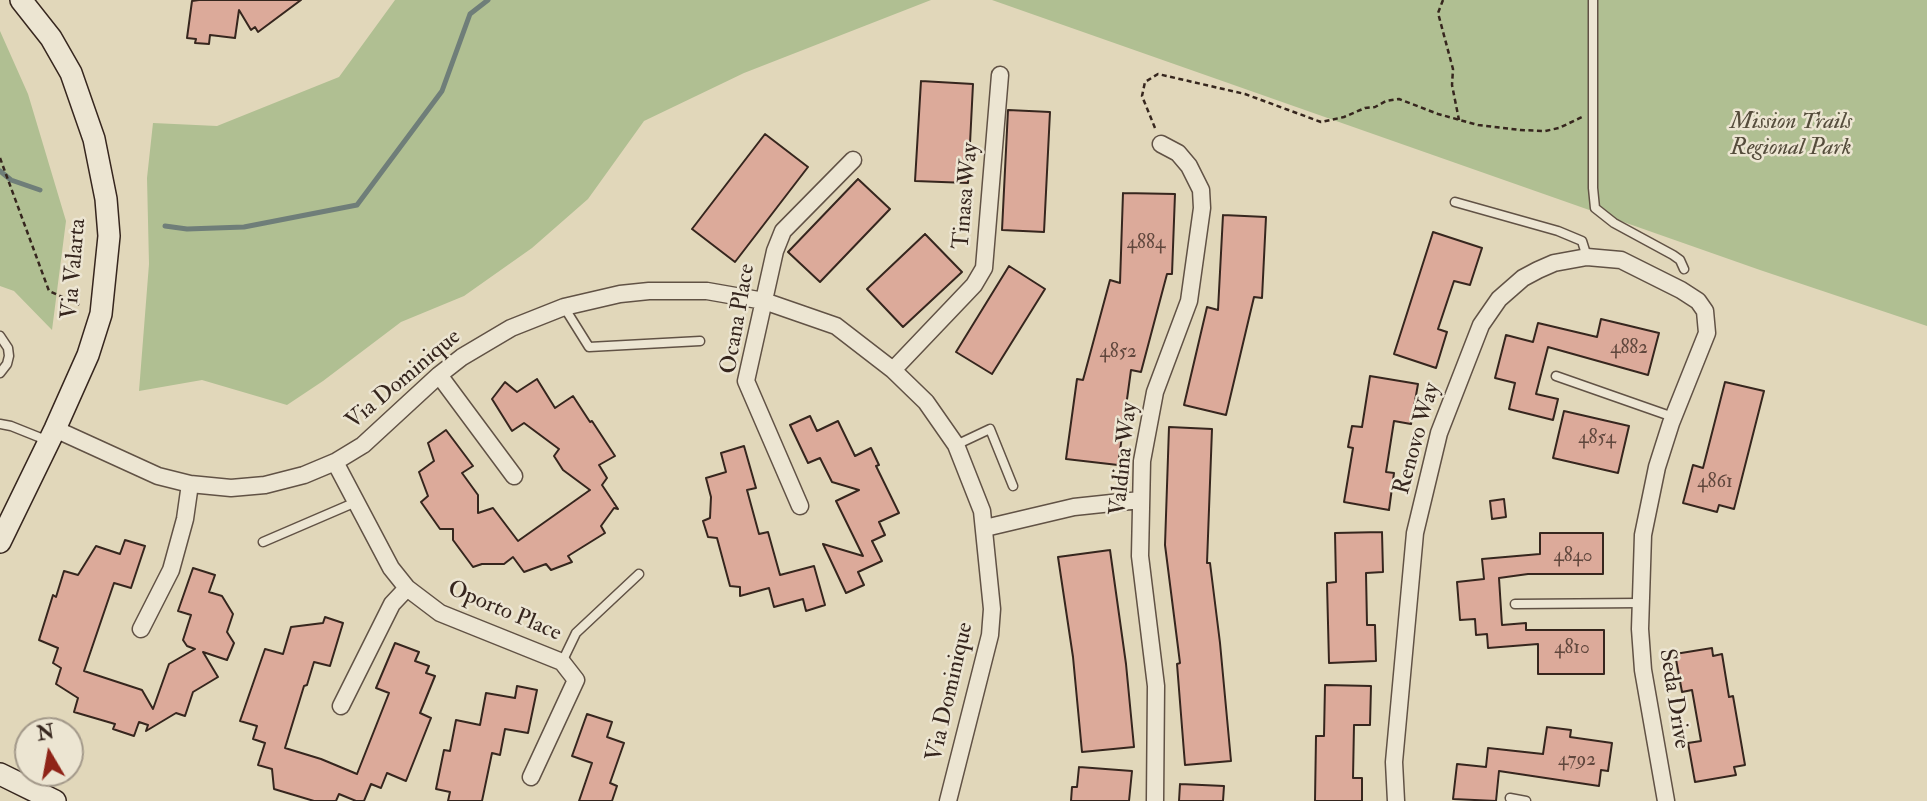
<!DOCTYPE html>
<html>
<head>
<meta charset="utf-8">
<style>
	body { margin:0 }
	#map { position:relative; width:1927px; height:801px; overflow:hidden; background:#e1d7ba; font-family:"IM FELL Double Pica",serif }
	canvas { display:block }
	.north { position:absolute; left:14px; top:717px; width:70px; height:70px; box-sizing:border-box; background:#ece5d2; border:2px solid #a3998a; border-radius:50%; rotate:350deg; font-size:19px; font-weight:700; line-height:28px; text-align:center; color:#36261e }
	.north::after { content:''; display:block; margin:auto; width:24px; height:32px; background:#8f2418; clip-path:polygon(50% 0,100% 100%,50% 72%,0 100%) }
</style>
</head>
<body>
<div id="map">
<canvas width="1927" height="801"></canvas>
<div class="north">N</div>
</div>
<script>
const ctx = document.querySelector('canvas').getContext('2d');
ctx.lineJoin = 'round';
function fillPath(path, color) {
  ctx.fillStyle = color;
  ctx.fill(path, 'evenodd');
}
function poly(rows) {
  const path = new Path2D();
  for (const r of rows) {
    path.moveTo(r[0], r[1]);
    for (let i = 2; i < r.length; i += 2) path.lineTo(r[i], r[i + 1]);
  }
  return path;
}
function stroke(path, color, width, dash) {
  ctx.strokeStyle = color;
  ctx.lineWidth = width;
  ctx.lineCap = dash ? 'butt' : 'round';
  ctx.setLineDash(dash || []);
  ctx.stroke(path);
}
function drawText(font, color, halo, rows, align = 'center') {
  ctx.font = font + ' "IM FELL Double Pica",serif';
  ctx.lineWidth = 5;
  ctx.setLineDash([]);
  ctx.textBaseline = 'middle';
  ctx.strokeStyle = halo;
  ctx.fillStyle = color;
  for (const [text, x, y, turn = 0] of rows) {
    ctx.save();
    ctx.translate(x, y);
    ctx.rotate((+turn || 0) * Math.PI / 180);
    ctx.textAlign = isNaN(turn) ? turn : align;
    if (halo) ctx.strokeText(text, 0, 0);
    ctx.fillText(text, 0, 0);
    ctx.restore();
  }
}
const green = poly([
	[395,0,931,0,744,73,644,121,588,199,532,248,464,296,401,322,323,381,287,405,202,380,139,391,149,264,147,178,153,123,217,126,339,77],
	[992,0,1927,0,1927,326,1760,270],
	[0,31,28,94,66,221,52,330,14,291,0,286]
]);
const stream = poly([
	[0,171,11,180,40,190],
	[165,226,187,229,244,227,357,205,442,91,470,14,488,0]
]);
const building = poly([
	[199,0,301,0,258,32,255,27,251,30,239,10,235,38,210,35,209,44,195,43,196,39,187,38,192,1,199,0],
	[921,81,973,84,968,183,915,181,921,81],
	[1008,110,1050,112,1044,232,1002,230,1008,110],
	[765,134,808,167,735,262,692,229,765,134],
	[858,179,890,209,820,282,788,252,858,179],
	[1123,193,1175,194,1172,274,1167,274,1141,372,1131,370,1118,465,1066,459,1077,379,1083,380,1110,280,1120,283,1123,193],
	[1223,215,1266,217,1262,298,1254,297,1226,415,1184,405,1207,307,1218,310,1223,215],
	[1433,232,1482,248,1470,285,1454,281,1438,329,1447,332,1436,368,1394,354,1433,232],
	[925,234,962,272,903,327,867,289,925,234],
	[1009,266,1045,289,992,374,956,352,1009,266],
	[1601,319,1659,333,1648,375,1548,347,1536,394,1558,399,1553,420,1509,409,1515,383,1495,378,1506,335,1533,342,1538,323,1597,337,1601,319],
	[1370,376,1418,384,1411,424,1394,421,1386,472,1394,473,1389,510,1344,502,1353,448,1348,447,1352,426,1362,427,1370,376],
	[537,379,555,408,573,396,590,422,592,421,615,456,599,465,607,478,602,485,618,509,614,508,601,526,605,533,568,556,572,562,551,570,546,564,524,572,513,557,504,564,482,564,473,567,453,540,453,529,440,529,421,502,428,496,419,472,434,461,428,443,446,430,473,466,462,473,478,495,478,513,493,508,518,541,590,490,563,470,554,456,559,449,524,423,512,431,492,399,505,382,517,392,537,379],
	[1725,382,1764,391,1734,509,1719,505,1717,512,1683,503,1693,465,1703,468,1725,382],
	[1564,411,1629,426,1618,473,1553,458,1564,411],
	[810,416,817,431,838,421,855,456,871,448,879,465,876,466,899,513,879,522,885,535,872,541,882,561,858,572,864,585,846,593,823,544,863,556,836,501,859,490,832,482,820,458,808,463,790,425,810,416],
	[1169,427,1212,429,1207,563,1210,563,1220,643,1231,761,1185,765,1177,664,1180,663,1165,545,1169,427],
	[744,446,756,488,747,490,759,534,768,532,780,575,814,566,825,605,806,611,803,599,774,607,769,588,740,596,740,587,730,586,717,538,708,537,703,521,710,518,711,497,706,478,726,472,721,453,744,446],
	[1504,499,1506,517,1492,519,1490,501,1504,499],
	[1382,532,1383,572,1366,573,1367,625,1375,625,1376,661,1329,663,1327,583,1336,582,1335,533,1382,532],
	[1540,533,1603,533,1603,574,1528,574,1499,578,1502,625,1526,623,1526,630,1604,630,1604,674,1538,674,1538,644,1488,648,1487,634,1476,635,1475,619,1460,620,1457,582,1484,579,1482,559,1540,554,1540,533],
	[125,540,145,546,131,588,114,583,84,671,142,690,153,709,169,664,195,649,187,646,183,640,191,615,178,611,193,568,215,575,209,592,222,596,233,614,227,632,234,643,227,660,203,652,218,677,193,692,185,716,176,713,146,731,148,725,139,722,134,736,113,729,115,724,74,712,78,698,56,684,61,668,53,663,58,648,39,640,53,595,56,597,64,571,78,575,96,546,120,554,125,540],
	[1110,550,1126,664,1134,747,1082,752,1073,657,1058,557,1110,550],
	[325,617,343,623,330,666,314,662,307,685,304,686,285,748,321,759,357,774,389,693,376,688,395,643,419,652,415,661,429,666,426,673,435,676,420,713,431,718,406,781,387,773,381,788,371,784,364,801,356,801,339,794,336,801,314,801,274,789,272,769,258,765,265,743,253,739,257,726,240,721,265,649,283,654,291,627,323,623,325,617],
	[1712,648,1713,656,1722,654,1729,697,1733,696,1745,765,1734,767,1736,775,1695,782,1688,743,1701,741,1692,690,1682,692,1675,654,1712,648],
	[1325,685,1371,686,1370,725,1354,725,1353,778,1362,778,1362,801,1315,801,1316,736,1324,736,1325,685],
	[517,686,537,690,528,733,505,729,500,755,492,753,482,801,448,801,450,792,436,789,444,750,450,751,456,720,480,725,486,693,515,698,517,686],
	[587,714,612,722,607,737,624,743,610,783,617,786,612,801,579,801,592,763,572,756,587,714],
	[1547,727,1571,730,1570,737,1612,743,1608,771,1601,770,1599,786,1499,771,1496,801,1453,799,1457,764,1486,767,1488,748,1543,754,1547,727],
	[1079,767,1132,771,1129,801,1071,801,1072,787,1077,787,1079,767],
	[1180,784,1224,786,1223,801,1179,801,1180,784]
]);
const path = poly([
	[1443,0,1438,13,1453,69,1452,85,1459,120],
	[1155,128,1142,96,1145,82,1158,74,1245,94,1321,122,1344,117,1365,108,1375,107,1386,101,1399,99,1438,114,1478,125,1520,130,1545,131,1559,128,1582,117],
	[0,158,49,291,82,306]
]);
const lane = poly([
	[1593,0,1593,188,1595,208,1614,223,1673,255,1680,260,1684,269],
	[1455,202,1558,231,1582,241,1587,257],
	[564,307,589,347,700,341],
	[0,336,8,348,9,356,7,364,0,373],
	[1556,376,1673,417],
	[0,424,11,426,46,440],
	[956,445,990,429,1013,486],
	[263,542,356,502],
	[1515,604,1640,603],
	[562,662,576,633,639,574],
	[1510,798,1526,801]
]);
const street = poly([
	[893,370,974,285,984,268,1000,75],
	[439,375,514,476],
	[55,429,158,476,190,484,231,488,265,485,304,475,335,462,363,445,439,375,462,357,511,328,564,307,620,294,649,291,707,291,764,301,836,326,893,370,926,402,956,445,982,511,992,609,990,635,948,801],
	[335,462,391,568,407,588,440,613,562,662,576,680,531,777],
	[800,506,746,381,775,251,783,231,853,160],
	[985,528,1074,507,1140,500],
	[141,629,171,570,185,519,190,484],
	[341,706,392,604,407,588],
	[1155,801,1156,686,1140,556,1142,461,1155,392,1189,301,1202,208,1201,190,1189,166,1178,153,1161,144],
	[1396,801,1394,762,1415,533,1439,433,1481,325,1499,299,1523,278,1538,270,1554,263,1587,257,1621,260,1681,290,1698,301,1705,311,1707,333,1671,423,1657,467,1643,535,1640,629,1643,670,1666,801]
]);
const secondary = poly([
	[0,542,55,429,88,355,101,314,109,236,106,199,94,139,71,73,51,38,21,0],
	[0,774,55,801]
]);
const numberNames = [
	["4884",1146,244],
	["4882",1629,349],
	["4852",1118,353],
	["4854",1597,439],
	["4861",1715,483],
	["4840",1573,557],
	["4810",1572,649],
	["4792",1577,761]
];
const parkNames = [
	["Mission Trails",1791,123],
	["Regional Park",1791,149]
];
const streetNames = [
	["Tinasa Way",967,196,-85],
	["Via Valarta",75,269,-85],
	["Ocana Place",739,319,-80],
	["Via Dominique",404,380,-40],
	["Renovo Way",1418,439,-74],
	["Valdina Way",1125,459,-84],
	["Oporto Place",504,612,23],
	["Via Dominique",951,692,-77],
	["Seda Drive",1673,699,81]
];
fillPath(green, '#b0bf92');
stroke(stream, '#6f7e79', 5);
fillPath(building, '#dcaa9a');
stroke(building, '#36261e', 2);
stroke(lane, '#615245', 11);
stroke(street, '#615245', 19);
stroke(secondary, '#36261e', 24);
stroke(path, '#36261e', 2.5, [5, 3.5]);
stroke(lane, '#ece5d2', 8);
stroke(street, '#ece5d2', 16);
stroke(secondary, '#ece5d2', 21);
drawText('19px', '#60473d', null, numberNames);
drawText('italic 23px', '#544c3b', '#ece5d2', parkNames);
drawText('23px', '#36261e', '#ece5d2', streetNames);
</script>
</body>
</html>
